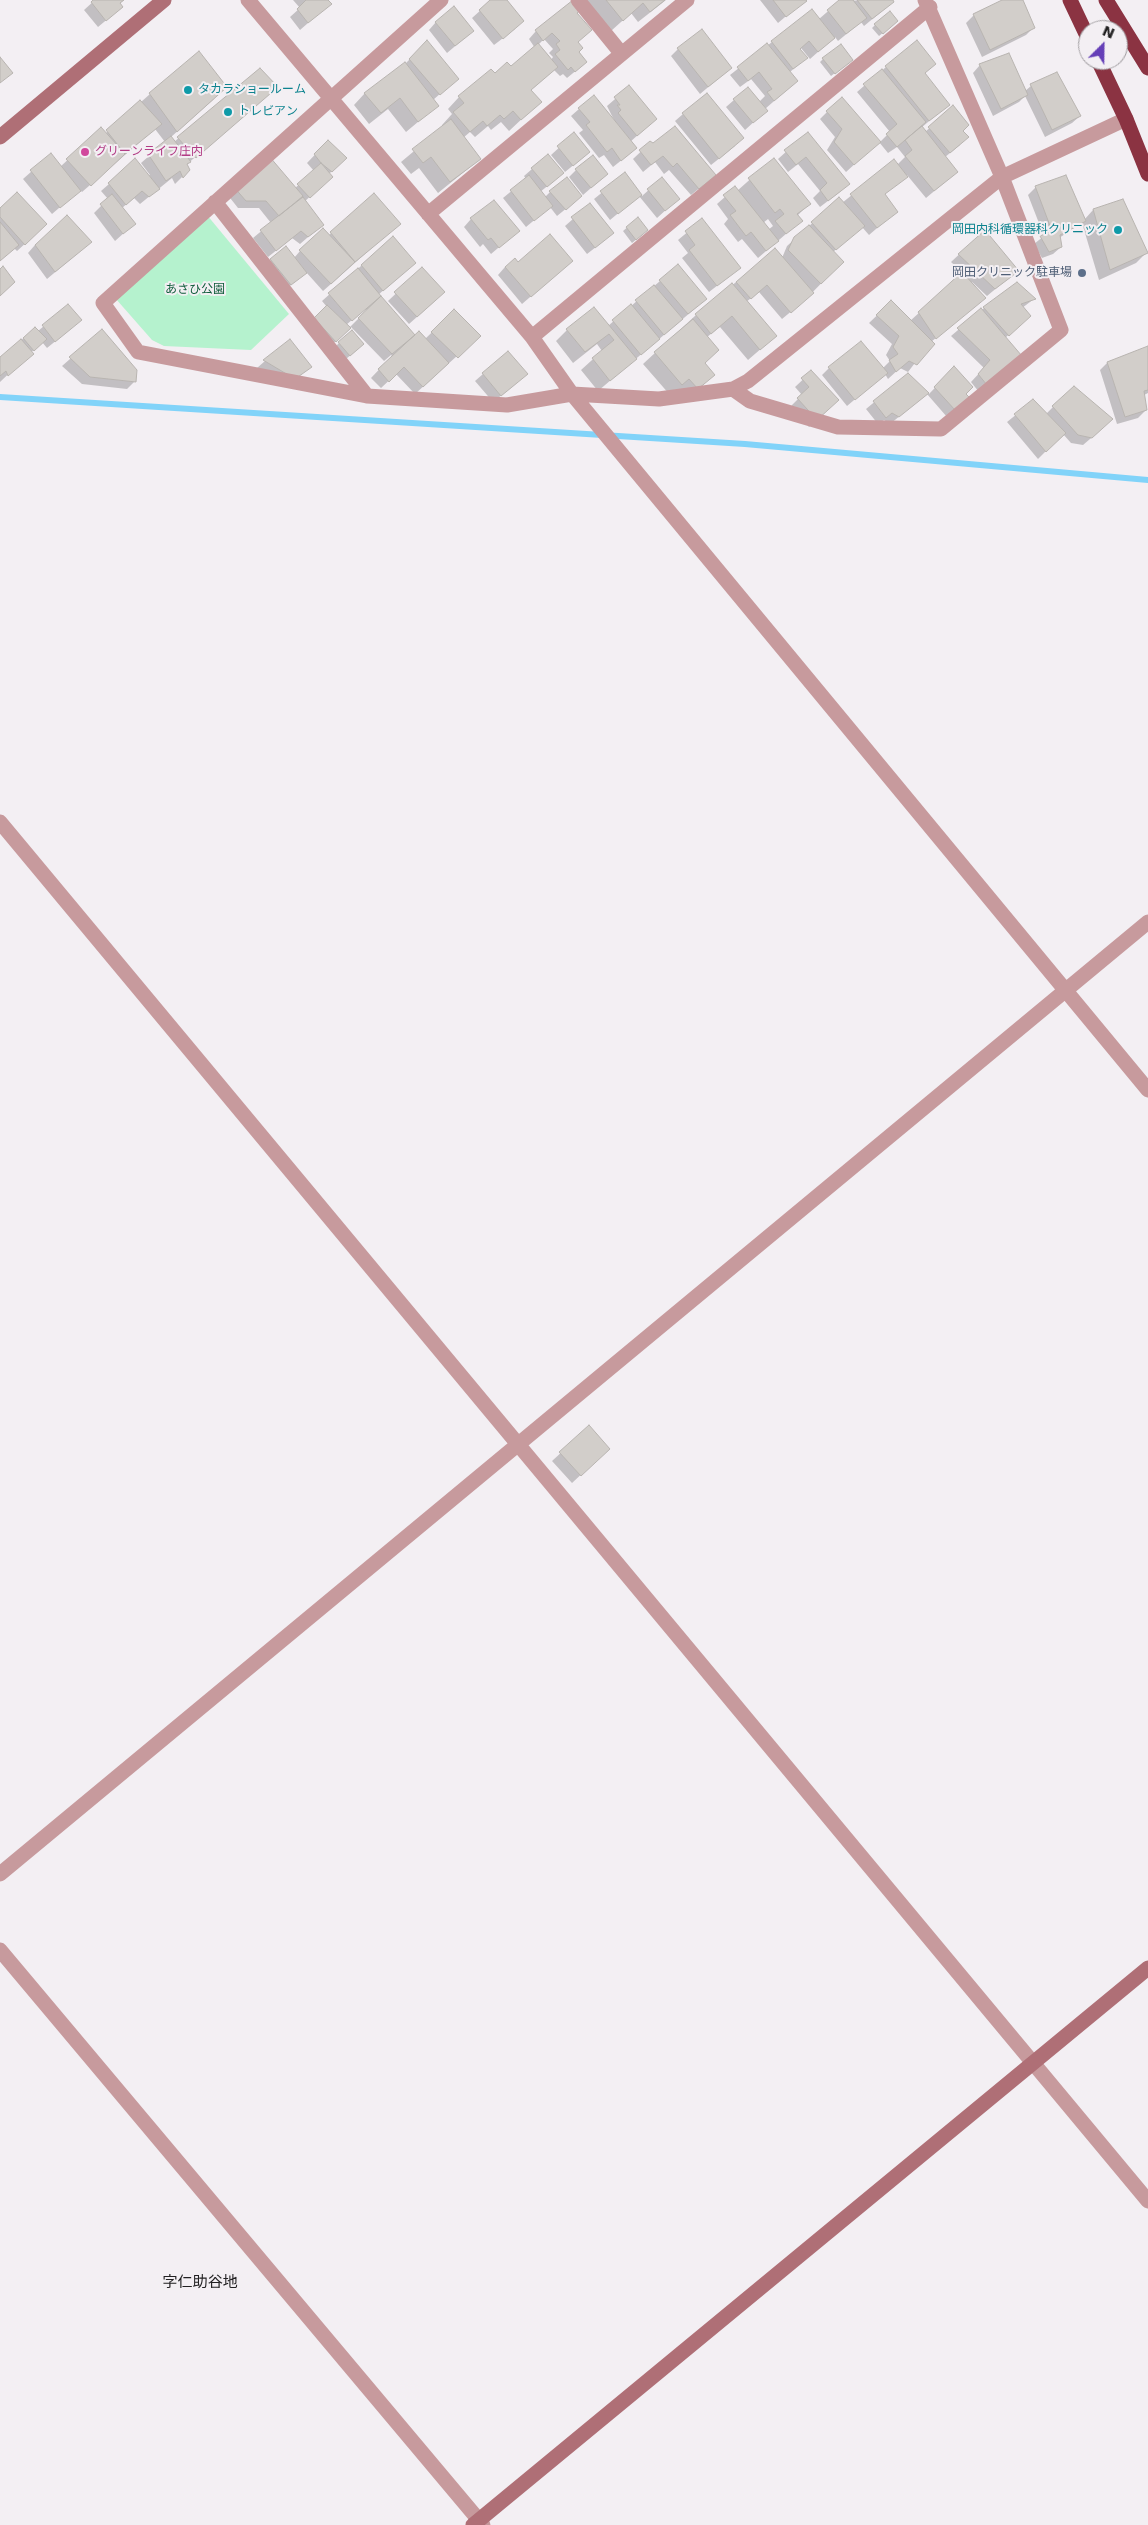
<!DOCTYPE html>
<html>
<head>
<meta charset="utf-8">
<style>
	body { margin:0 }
	#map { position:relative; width:1148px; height:2525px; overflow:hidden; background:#f3eff3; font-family:"DejaVu Sans",sans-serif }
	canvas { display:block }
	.north { position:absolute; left:1078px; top:20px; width:50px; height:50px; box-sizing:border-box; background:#f3eff3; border:1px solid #9f9c9f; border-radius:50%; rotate:23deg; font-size:14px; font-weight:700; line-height:20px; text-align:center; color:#212021 }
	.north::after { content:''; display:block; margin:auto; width:18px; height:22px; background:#653fb7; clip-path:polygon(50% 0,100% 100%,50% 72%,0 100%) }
</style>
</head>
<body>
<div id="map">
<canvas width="1148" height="2525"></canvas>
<div class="north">N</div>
</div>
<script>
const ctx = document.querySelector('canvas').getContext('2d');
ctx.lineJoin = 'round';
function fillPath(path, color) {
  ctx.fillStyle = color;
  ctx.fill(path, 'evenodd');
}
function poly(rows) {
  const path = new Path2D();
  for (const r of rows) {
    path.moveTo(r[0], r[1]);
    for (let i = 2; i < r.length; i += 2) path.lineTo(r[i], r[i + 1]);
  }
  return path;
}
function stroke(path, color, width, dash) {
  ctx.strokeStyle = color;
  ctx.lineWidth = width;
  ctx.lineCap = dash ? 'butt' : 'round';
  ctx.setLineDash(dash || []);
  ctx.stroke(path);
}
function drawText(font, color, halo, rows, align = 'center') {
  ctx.font = font + ' "DejaVu Sans","Noto Sans JP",sans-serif';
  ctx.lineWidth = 4;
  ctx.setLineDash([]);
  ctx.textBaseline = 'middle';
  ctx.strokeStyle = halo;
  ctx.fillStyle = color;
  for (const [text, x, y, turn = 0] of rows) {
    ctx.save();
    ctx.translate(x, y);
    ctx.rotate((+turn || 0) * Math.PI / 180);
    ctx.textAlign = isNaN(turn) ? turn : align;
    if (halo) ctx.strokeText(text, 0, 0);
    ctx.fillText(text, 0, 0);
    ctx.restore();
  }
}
const green = poly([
	[202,209,289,314,251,350,164,346,152,340,116,299]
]);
const shadow = poly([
	[95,0,124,0,119,4,122,7,98,27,84,10],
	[293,0,327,0,330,4,300,30,290,17,300,8],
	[492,0,505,0,515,29,494,45,472,18],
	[586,0,666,0,638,22,631,13,611,31],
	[760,0,805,0,778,23],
	[841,0,893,2,864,26,861,22,838,41,835,37,810,59,801,48,799,49,806,58,790,72,797,81,765,109,766,111,745,130,726,107,734,100,759,102,765,96,751,79,740,87,730,75,772,42,819,19],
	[1005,0,1021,0,1033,28,1026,35,982,57,966,23,973,16],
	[576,14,578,69,567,78,563,74,560,76,554,70,530,91,540,102,509,131,501,122,491,130,488,126,475,137,470,132,463,138,480,159,438,193,419,168,411,174,401,162,444,126,442,125,452,114,448,109,459,97,491,70,495,75,511,68,535,48,529,39,536,31],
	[544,39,553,49,549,53,553,57,551,60,538,45],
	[436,22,473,31,447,53,429,30],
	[875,25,893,25,879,36,872,28],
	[427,42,449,86,433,100,437,106,406,132,388,109,369,124,354,105,365,93,405,64],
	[678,49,731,68,700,94,671,56],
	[823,59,848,63,831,76,820,62],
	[935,64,924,74,948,105,921,128,925,132,953,107,962,131,960,145,945,157,957,172,926,198,907,175,884,195,897,211,869,235,862,227,833,252,842,262,805,300,782,319,759,292,746,302,775,336,763,347,748,360,720,327,707,337,704,364,713,375,702,386,670,395,643,364,696,315,775,250,782,258,787,246,839,199,842,203,894,161,897,165,905,157,897,147,888,153,879,142,846,172,827,150,835,137,820,119,827,112,880,142,890,132,857,92,886,67],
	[980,65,1025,91,1031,86,1057,74,1080,116,1072,123,1045,137,1025,96,1019,102,993,116,973,73],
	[259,69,269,94,186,165,189,170,175,184,172,178,140,204,134,198,122,208,134,224,115,241,94,213,108,199,101,191,109,184,150,175,141,163,165,142,155,129,82,192,80,190,52,214,23,179,50,155,60,167,101,129,105,134,150,94,214,99,171,137,174,142],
	[629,87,656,119,630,142,628,155,613,167,604,155,599,158,579,133,583,130,571,116,579,109,616,124,607,106],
	[706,94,735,146,711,165,675,121],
	[807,133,841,191,820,207,813,198,820,191,798,164,788,172,778,159],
	[574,134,581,159,565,172,551,155],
	[328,141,345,158,329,174,324,184,304,202,322,225,300,244,292,238,268,257,253,238,271,223,259,208,238,208,227,194,234,187,294,189,314,171,307,163],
	[650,143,707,182,691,195,669,170,664,174,655,162,643,172,633,159],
	[773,159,809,204,797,216,801,221,758,258,742,239,738,242,724,224,728,219,717,204,735,188,737,191],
	[768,219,773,226,768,230,763,223],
	[532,169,555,180,540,192,544,198,550,192,573,203,557,216,550,207,526,227,503,198,526,179,524,176],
	[576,170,607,174,583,195,569,177],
	[625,174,642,196,662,178,678,199,657,218,639,196,610,220,594,199],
	[1036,187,1084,220,1093,210,1122,201,1147,252,1136,263,1099,280,1082,223,1059,238,1061,247,1053,254,1042,258,1034,244,1044,236,1028,195],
	[374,195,399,224,323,291,306,272,283,292,263,267,271,260,294,258,300,251,329,235],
	[590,204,605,240,587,254,565,226],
	[0,210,38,232,17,251,14,248,0,261],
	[471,219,518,231,491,254,483,244,480,247,464,227],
	[637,219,643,234,632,243,623,231],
	[702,220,731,275,709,292,682,258,688,253,678,240],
	[984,231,1017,271,987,296,972,282,976,305,931,342,908,372,900,368,888,379,885,374,847,406,822,375,829,368,882,369,890,361,886,355,892,344,869,323,891,302,910,321,963,273,951,262],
	[91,242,47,279,28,253,35,245],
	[572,261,522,304,498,275,505,267],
	[361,266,407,270,378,295,414,336,425,339,454,311,479,336,415,394,396,374,381,388,371,378,392,356,391,355,384,361,351,327,327,349,307,326,327,307,322,301],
	[365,309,367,310,349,328,346,325],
	[422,269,436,300,409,324,388,301],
	[660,281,698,306,598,391,581,370,602,351,597,344,573,363,556,341,567,330,608,326],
	[1034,299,1022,308,1022,323,1005,338,1020,356,979,392,971,382,984,368,951,336,984,308],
	[68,306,73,327,47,348,42,342,0,382,0,359,35,328,38,331],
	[102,331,134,382,127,389,82,384,62,366],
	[289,340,311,367,286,386,257,368],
	[339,343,359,348,346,359,336,346],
	[1148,347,1148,393,1144,395,1146,410,1138,418,1117,424,1100,370,1107,363],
	[954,368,964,394,968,398,947,417,927,394,890,424,884,420,878,424,866,409,908,374,929,394],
	[811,372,830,408,809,427,791,406,802,395,795,387],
	[483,374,518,382,493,402,475,381],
	[1033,401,1046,414,1053,407,1104,427,1083,445,1071,443,1063,434,1038,459,1007,422],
	[589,1427,601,1456,572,1483,552,1461]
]);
const stream = poly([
	[0,397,745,444,1148,480]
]);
const building = poly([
	[93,0,124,0,120,3,123,7,106,21,91,2,93,0],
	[306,0,328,0,332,4,308,23,297,9,306,0],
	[490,0,507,0,524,21,503,39,479,10,490,0],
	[573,0,586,6,577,13,592,30,578,42,583,48,579,52,587,62,575,72,571,67,568,70,555,54,560,50,556,44,560,41,552,33,543,41,535,30,573,0],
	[606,0,665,0,650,12,643,3,623,21,606,0],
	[773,0,806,0,807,1,786,17,773,0],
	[839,0,853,0,867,18,846,34,827,10,839,0],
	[857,0,893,0,894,2,872,19,857,0],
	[1002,0,1023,0,1035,28,990,50,973,14,1002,0],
	[454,6,474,31,455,46,435,22,454,6],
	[812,9,835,38,818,52,809,41,800,49,808,58,793,69,771,41,812,9],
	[890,11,898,21,883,34,874,24,890,11],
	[702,29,732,68,708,87,677,48,702,29],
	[427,40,459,79,440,95,409,59,427,40],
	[917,40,936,64,925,73,950,105,929,121,885,66,917,40],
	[538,43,558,67,531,90,542,102,521,120,513,111,504,119,500,115,487,126,483,121,470,132,453,112,464,103,458,96,491,69,495,73,507,62,511,66,538,43],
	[767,43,798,81,774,101,767,92,772,89,759,72,748,81,737,67,767,43],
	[841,44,853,60,835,74,822,58,841,44],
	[199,51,227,87,177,132,149,93,199,51],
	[1009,53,1028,95,1001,109,979,64,1009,53],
	[0,57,13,73,0,83,0,57],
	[405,62,439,106,418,122,400,98,381,113,364,93,405,62],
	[260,68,278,87,196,158,177,137,260,68],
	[882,69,926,122,897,147,886,134,897,124,863,84,882,69],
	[1057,72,1081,116,1052,130,1030,84,1057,72],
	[629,85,657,119,637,136,618,113,621,110,617,105,620,105,614,97,629,85],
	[748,87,768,111,753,123,733,99,748,87],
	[707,93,744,138,719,159,682,113,707,93],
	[594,95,637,148,621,161,612,148,607,152,586,125,590,122,578,108,594,95],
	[842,97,881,142,854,165,834,142,842,129,826,111,842,97],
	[140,100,162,124,125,154,106,130,140,100],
	[953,105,969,125,963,131,969,137,950,153,928,127,953,105],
	[451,119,481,159,450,182,431,157,423,163,412,149,451,119],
	[675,126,716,175,699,189,677,163,673,167,663,156,651,165,639,150,650,141,653,143,675,126],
	[922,126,958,172,934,191,905,156,912,150,905,140,922,126],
	[101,127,125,154,91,186,66,159,101,127],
	[574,132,590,152,573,166,557,146,574,132],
	[808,132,850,184,828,201,820,190,827,183,806,157,796,165,784,150,808,132],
	[171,136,191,162,187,164,190,170,183,178,180,171,166,181,148,154,171,136],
	[328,140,347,158,332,172,321,163,314,154,328,140],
	[51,153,81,191,60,208,30,170,51,153],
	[548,154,564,173,547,187,531,168,548,154],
	[593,155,608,174,591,188,575,169,593,155],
	[269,156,303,196,279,216,266,201,246,201,233,186,269,156],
	[135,158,160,189,149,197,142,191,126,205,108,183,135,158],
	[774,158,811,204,797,214,803,221,786,234,775,221,784,214,780,209,775,213,748,178,774,158],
	[894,159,908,177,885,194,898,212,877,228,850,194,894,159],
	[321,163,333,177,310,198,297,184,321,163],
	[625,172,642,195,618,214,600,191,625,172],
	[529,175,553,206,534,221,510,190,529,175],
	[1066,175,1086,221,1060,235,1062,247,1049,252,1040,236,1052,231,1035,186,1066,175],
	[567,177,582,196,566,210,549,191,567,177],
	[662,177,680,199,665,211,647,189,662,177],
	[735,186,779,241,766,251,751,232,746,236,730,215,736,211,723,195,735,186],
	[17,192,47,224,25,245,0,217,0,208,17,192],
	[374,193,401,224,355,262,330,232,374,193],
	[112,194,136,224,123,234,100,204,112,194],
	[303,197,324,225,308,237,301,231,276,251,260,230,303,197],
	[839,197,865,226,836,250,811,222,839,197],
	[1123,199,1148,253,1110,270,1093,209,1123,199],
	[494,200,520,231,499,248,491,238,488,240,470,218,494,200],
	[590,203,614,233,595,248,571,217,590,203],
	[67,215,92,242,55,272,35,245,67,215],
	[638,217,648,230,636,240,626,227,638,217],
	[702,218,741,268,717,286,689,250,695,245,685,231,702,218],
	[0,222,19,245,0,261,0,222],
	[809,225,844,262,821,284,788,250,794,237,809,225],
	[323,228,355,262,331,284,299,250,323,228],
	[985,230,1019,271,995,289,958,254,985,230],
	[550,234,573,261,531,297,505,267,515,258,518,262,550,234],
	[393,236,416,263,383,291,361,265,393,236],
	[286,246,307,273,291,285,270,259,286,246],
	[775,248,814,293,791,313,767,285,751,299,736,282,775,248],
	[678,264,707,299,688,314,659,280,678,264],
	[3,266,15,282,0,296,0,269,3,266],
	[422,267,445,292,417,317,394,292,422,267],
	[358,268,381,296,352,321,328,293,358,268],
	[962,272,986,298,936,339,918,312,962,272],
	[1017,282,1036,299,1021,304,1031,316,1009,336,983,307,1017,282],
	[732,283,777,336,760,350,732,316,711,334,695,314,732,283],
	[654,285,683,319,664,335,635,300,654,285],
	[381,296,415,335,392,354,358,318,381,296],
	[891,300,935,344,917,365,909,361,896,372,889,360,898,354,893,347,899,336,876,315,891,300],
	[68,304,82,320,55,342,42,325,68,304],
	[631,304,660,339,641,355,612,320,631,304],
	[327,305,351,328,336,342,314,318,327,305],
	[594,307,637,359,610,381,592,358,614,340,609,334,585,352,566,329,594,307],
	[981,308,1022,356,987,385,978,374,990,360,957,328,981,308],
	[454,309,481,336,458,358,431,332,454,309],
	[693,319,719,350,705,363,715,375,698,389,689,379,682,385,654,352,693,319],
	[35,327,47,339,34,351,23,338,35,327],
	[102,329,137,370,136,382,90,377,69,357,102,329],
	[352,330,364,344,350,356,338,342,352,330],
	[419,331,449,363,423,387,404,367,389,382,378,369,419,331],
	[21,339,34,354,8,376,6,371,0,376,0,357,21,339],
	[290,339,312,367,295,379,263,360,290,339],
	[861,341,888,373,855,400,828,367,861,341],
	[1148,346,1148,390,1144,391,1147,410,1125,417,1107,362,1148,346],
	[508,351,528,374,501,396,482,373,508,351],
	[954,366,973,387,966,394,970,398,955,410,934,387,954,366],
	[811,370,839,400,817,420,797,398,809,387,801,378,811,370],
	[908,373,929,393,899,417,892,413,886,418,873,401,908,373],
	[1074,386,1113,419,1092,438,1078,435,1052,406,1074,386],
	[1033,399,1066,433,1046,452,1014,414,1033,399],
	[589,1425,610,1449,581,1476,559,1452,589,1425]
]);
const street = poly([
	[248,0,532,337,572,394,1148,1090],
	[441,0,103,303,138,352,367,396,507,405,572,394,659,399,733,389,748,381,1002,177,1126,119],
	[578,0,621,53],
	[215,202,367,396],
	[428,214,687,0],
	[532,337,930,7],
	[733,389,750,401,838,427,941,429,1061,330,1002,177,925,0],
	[0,822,1148,2201],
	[0,1874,1148,922],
	[0,1950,483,2525]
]);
const secondary = poly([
	[0,137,164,0],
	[473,2525,1148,1968]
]);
const highway = poly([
	[1070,0,1088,38],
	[1106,0,1148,68],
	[1098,60,1126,119,1148,174]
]);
const markers = [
	[188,90,5,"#0f9aa8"],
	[228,112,5,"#0f9aa8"],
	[85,152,5,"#d1479c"],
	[1118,230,5,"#0f9aa8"],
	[1082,273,5,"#5c6f8a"]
];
const cultureNames = [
	["タカラショールーム",198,90],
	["トレビアン",238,112],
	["岡田内科循環器科クリニック",1108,230,"right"]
];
const hotelNames = [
	["グリーンライフ庄内",95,152]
];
const serviceNames = [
	["岡田クリニック駐車場",1072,273]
];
const parkNames = [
	["あさひ公園",195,290]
];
const quarterNames = [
	["字仁助谷地",200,2283]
];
fillPath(green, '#b5f2ce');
fillPath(shadow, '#0003');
stroke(stream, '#81d3f9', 6);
fillPath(building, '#d2ceca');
stroke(building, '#b8b4b0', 1);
stroke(street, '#c79a9d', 15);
stroke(secondary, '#af6f76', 15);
stroke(highway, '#8b3342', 15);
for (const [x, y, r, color] of markers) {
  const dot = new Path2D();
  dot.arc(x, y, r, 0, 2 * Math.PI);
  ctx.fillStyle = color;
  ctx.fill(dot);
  stroke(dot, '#f3eff3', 2);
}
drawText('12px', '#0d838f', '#f3eff3', cultureNames, 'left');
drawText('12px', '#b23c85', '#f3eff3', hotelNames, 'left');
drawText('12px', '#4e5e75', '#f3eff3', serviceNames, 'right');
drawText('12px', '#0e5b3a', '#f3eff3', parkNames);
drawText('15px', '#212021', '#f3eff3', quarterNames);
</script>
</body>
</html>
